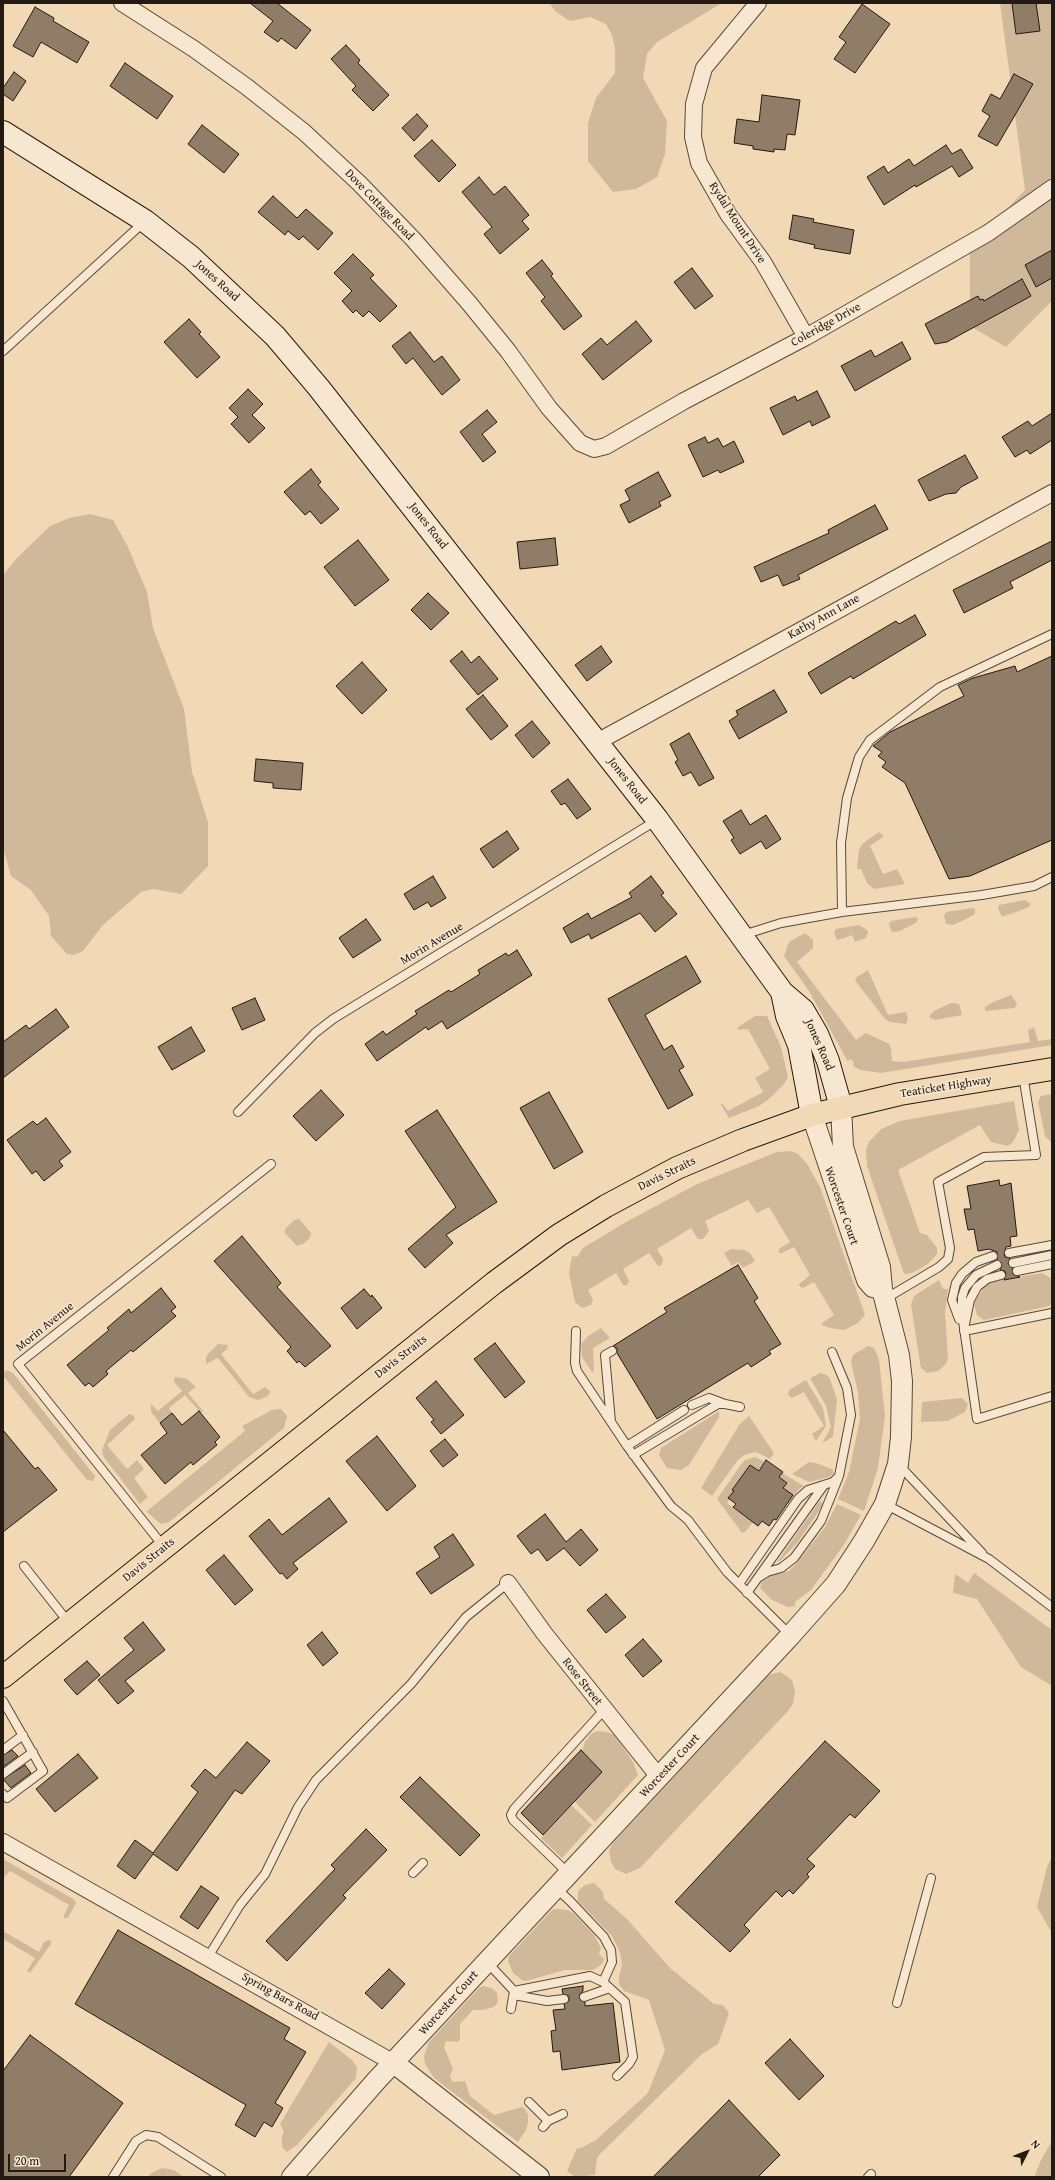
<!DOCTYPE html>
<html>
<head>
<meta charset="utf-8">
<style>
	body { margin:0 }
	#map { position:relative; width:1055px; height:2180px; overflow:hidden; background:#f2d9b6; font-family:"Gentium Book Plus",serif }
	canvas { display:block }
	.frame { position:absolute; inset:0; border:4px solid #241a11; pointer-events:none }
	.north { position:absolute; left:1007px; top:2132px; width:40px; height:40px; -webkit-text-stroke:3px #f7e6d0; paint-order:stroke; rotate:48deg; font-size:11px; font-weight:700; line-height:16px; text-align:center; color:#241a11 }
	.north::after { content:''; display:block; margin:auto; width:14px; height:18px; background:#241a11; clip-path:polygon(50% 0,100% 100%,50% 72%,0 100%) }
	.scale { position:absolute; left:8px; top:2154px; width:58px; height:18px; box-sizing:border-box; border:2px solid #241a11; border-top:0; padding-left:5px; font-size:12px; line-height:14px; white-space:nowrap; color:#241a11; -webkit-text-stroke:3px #f7e6d0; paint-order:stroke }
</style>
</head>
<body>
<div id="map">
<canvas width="1055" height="2180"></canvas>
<div class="frame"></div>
<div class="north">N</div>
<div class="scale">20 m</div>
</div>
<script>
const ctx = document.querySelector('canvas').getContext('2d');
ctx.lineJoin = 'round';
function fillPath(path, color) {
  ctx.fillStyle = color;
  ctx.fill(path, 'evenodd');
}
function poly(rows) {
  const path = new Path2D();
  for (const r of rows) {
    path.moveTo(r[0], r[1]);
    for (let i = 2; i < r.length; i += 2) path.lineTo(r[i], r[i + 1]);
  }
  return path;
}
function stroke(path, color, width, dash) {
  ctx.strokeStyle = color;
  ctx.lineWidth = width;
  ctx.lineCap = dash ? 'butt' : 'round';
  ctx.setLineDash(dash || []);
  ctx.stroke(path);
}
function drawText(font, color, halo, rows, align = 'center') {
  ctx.font = font + ' "Gentium Book Plus",serif';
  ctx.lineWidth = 3;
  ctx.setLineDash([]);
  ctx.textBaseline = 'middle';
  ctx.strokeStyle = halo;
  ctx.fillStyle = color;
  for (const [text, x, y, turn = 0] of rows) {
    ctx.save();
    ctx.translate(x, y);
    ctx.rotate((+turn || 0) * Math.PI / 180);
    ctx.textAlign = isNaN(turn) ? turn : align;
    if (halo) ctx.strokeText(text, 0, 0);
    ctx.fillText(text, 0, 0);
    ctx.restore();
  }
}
const green = poly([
	[549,3,722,3,657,42,647,54,643,78,667,121,665,154,657,177,636,189,613,192,588,161,588,123,596,98,615,73,615,48,612,35,606,24,590,17,570,21,556,12],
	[1000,3,1052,3,1052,301,1006,347,970,326,970,247,1025,190],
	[90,514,113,520,127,545,147,592,153,628,184,709,192,772,208,822,208,866,181,894,153,889,141,892,103,925,83,951,74,955,67,954,51,936,49,916,31,890,11,876,4,851,3,575,18,557,50,526,69,518],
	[879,832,883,835,883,837,870,846,883,874,897,869,905,884,874,889,867,883,861,869,857,869,859,850,862,844],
	[1025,900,1031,904,1029,907,1002,917,998,908,999,905],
	[973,908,975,909,975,914,966,919,953,925,946,924,944,916,946,912],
	[915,917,919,919,914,924,900,931,894,932,891,931,889,924,891,921],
	[859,925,867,930,868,932,866,938,855,942,852,935,838,940,836,938,834,932,836,929],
	[805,933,813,940,813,948,797,962,856,1040,866,1033,889,1044,891,1048,892,1061,903,1062,1030,1042,1028,1030,1034,1027,1038,1041,1052,1039,1052,1045,881,1073,860,1070,853,1066,854,1063,851,1059,848,1061,847,1060,809,991,784,956,789,942],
	[868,970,888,1015,906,1012,908,1019,906,1024,890,1022,885,1019,857,983,855,979,857,977],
	[1011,995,1017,1004,1015,1008,985,1011,985,1007,991,1003],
	[951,1003,959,1004,962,1015,935,1020,930,1018,929,1016,934,1011],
	[755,1016,767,1016,781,1047,788,1077,784,1084,769,1099,759,1106,729,1118,721,1105,722,1103,728,1111,763,1092,755,1078,770,1069,748,1029,737,1030,738,1027],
	[1052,1094,1052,1142,1051,1142,1045,1136,1038,1102,1041,1096],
	[1014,1101,1019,1130,1013,1142,1008,1146,991,1142,980,1125,898,1170,920,1233,927,1235,937,1248,937,1254,928,1264,912,1273,904,1274,867,1166,866,1149,869,1142,881,1129,900,1121],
	[791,1151,798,1154,807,1164,820,1187,865,1315,858,1323,844,1330,830,1328,822,1325,822,1323,834,1315,814,1282,803,1288,798,1285,810,1275,794,1247,782,1253,779,1253,779,1249,790,1242,769,1207,757,1213,748,1200,705,1221,709,1231,703,1239,698,1239,691,1228,657,1249,663,1259,662,1265,658,1266,649,1253,623,1269,629,1281,627,1285,623,1285,616,1273,588,1290,593,1300,591,1305,582,1308,575,1302,569,1273,572,1256,577,1257,583,1248,626,1222,697,1184,777,1152],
	[299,1219,311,1233,310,1238,303,1244,297,1246,285,1233,285,1229,294,1220],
	[731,1249,744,1250,750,1253,755,1261,743,1268,738,1262,732,1266,724,1253],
	[1042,1273,1052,1279,1052,1303,1049,1306,984,1320,977,1315,974,1304,976,1297,987,1285,994,1281],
	[939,1280,943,1289,948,1289,945,1312,948,1358,946,1364,938,1371,927,1373,921,1368,920,1363,911,1304,914,1296],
	[601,1328,610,1338,593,1348,594,1371,592,1372,582,1357,581,1344,588,1336],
	[218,1344,228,1345,227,1349,221,1354,253,1394,265,1387,270,1391,268,1396,258,1400,249,1397,218,1358,206,1364,206,1357,208,1354],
	[868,1346,874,1348,879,1359,885,1416,878,1468,864,1511,838,1499,849,1472,860,1419,858,1393,851,1362,853,1355],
	[7,1370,13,1373,95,1476,93,1481,87,1480,5,1378,3,1373],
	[820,1373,827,1375,830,1379,837,1400,833,1437,822,1443,831,1427,826,1406,810,1378],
	[176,1377,187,1379,196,1387,188,1393,203,1411,201,1413,185,1395,169,1408,172,1413,160,1423,151,1412,151,1404,158,1411,182,1391,174,1382,174,1378],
	[806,1380,823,1408,826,1426,816,1441,812,1434,824,1426,804,1392,792,1398,788,1395,789,1390],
	[962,1398,968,1404,965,1412,948,1421,921,1422,922,1402],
	[281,1409,287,1416,284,1428,169,1522,161,1524,147,1512,147,1511,245,1431,242,1426,272,1410],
	[719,1411,719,1417,689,1465,681,1470,667,1468,659,1455,661,1448],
	[129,1414,133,1415,135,1419,107,1445,127,1469,137,1460,144,1469,134,1478,148,1497,140,1504,103,1456,102,1450,110,1430],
	[749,1416,774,1453,770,1459,756,1452,744,1455,737,1461,712,1496,701,1488,739,1425],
	[755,1457,765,1462,758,1471,750,1465,732,1490,734,1491,727,1503,753,1522,746,1531,742,1533,717,1499,740,1466,745,1460],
	[809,1462,816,1463,832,1469,834,1473,829,1477,809,1482,792,1474],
	[782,1473,804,1486,799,1489,788,1504,792,1495,783,1488,787,1483,780,1478],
	[821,1501,823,1505,798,1542,780,1561,777,1562,819,1502],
	[837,1504,861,1515,843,1546,811,1590,795,1602,795,1606,788,1607,772,1600,760,1588,762,1581,769,1576,789,1571,796,1564,825,1527],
	[974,1573,1052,1630,1052,1686,1021,1667,977,1599,953,1593,955,1574,968,1583],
	[780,1672,792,1680,795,1692,793,1704,787,1712,640,1868,626,1874,615,1869,611,1862,609,1850,614,1842,769,1675],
	[597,1731,607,1732,615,1735,633,1762,638,1775,595,1822,574,1801,594,1763,582,1751,585,1742,591,1734],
	[571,1805,592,1825,562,1858,541,1838],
	[1052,1856,1052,1933,1037,1907,1047,1867],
	[3,1859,75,1900,76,1903,68,1918,64,1918,64,1915,69,1905,10,1871,3,1878],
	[594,1883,603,1892,604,1899,627,1919,670,1968,714,2004,723,2005,729,2013,718,2044,702,2054,600,2154,597,2158,595,2175,575,2177,567,2171,577,2148,581,2148,596,2140,648,2093,665,2050,649,2000,624,1991,619,1984,619,1977,622,1965,620,1952,612,1936,578,1901,578,1891,585,1885],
	[556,1909,568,1910,574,1914,594,1935,601,1948,599,1954,604,1959,602,1964,593,1970,565,1970,526,1981,522,1980,513,1973,508,1961,509,1956,552,1910],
	[3,1931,39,1952,44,1942,48,1940,51,1941,51,1944,30,1973,27,1971,35,1958,3,1939],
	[484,1986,493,1989,497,1993,498,2002,494,2007,483,2010,473,2010,460,2024,460,2039,458,2042,446,2041,444,2047,453,2069,450,2075,451,2079,453,2082,465,2081,470,2096,494,2115,522,2107,525,2109,528,2115,528,2123,526,2130,518,2142,434,2078,425,2064,424,2056,429,2042,479,1988],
	[329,2042,352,2060,357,2067,356,2078,297,2145,287,2152,282,2147,282,2136,284,2132,280,2124],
	[1052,2141,1052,2177,1037,2177,1035,2175,1041,2160],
	[162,2168,174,2170,184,2177,148,2177,150,2174]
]);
const building = poly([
	[250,3,277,3,311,30,296,49,281,38,278,42,264,32,273,21,250,3],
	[1012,3,1036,3,1040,31,1016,34,1012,3],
	[862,4,890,24,855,73,834,59,846,42,839,37,862,4],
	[35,7,54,18,53,21,89,42,77,63,41,42,33,57,13,46,35,7],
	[346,45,360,60,358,63,389,95,373,111,352,90,356,86,331,59,346,45],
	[125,63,173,96,157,119,110,86,125,63],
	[14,72,26,81,13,101,3,94,3,88,14,72],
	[1014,74,1033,84,997,146,978,136,990,116,982,111,991,94,1000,99,1014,74],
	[762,95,800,100,795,135,787,134,785,150,774,149,774,152,753,149,753,146,734,143,737,119,759,122,762,95],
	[417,114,428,126,414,141,402,128,417,114],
	[202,125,239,154,224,173,188,144,202,125],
	[432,140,456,165,439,182,414,156,432,140],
	[946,145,952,154,961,149,973,168,959,177,952,166,916,187,915,185,884,205,867,177,884,166,888,173,909,159,914,166,946,145],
	[479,177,494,195,505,186,529,215,522,221,529,229,500,254,484,234,492,227,462,192,479,177],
	[273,196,297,218,306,209,333,233,318,250,303,236,299,240,288,231,285,235,258,212,273,196],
	[793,215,814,219,813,222,854,230,850,254,814,248,815,245,789,239,793,215],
	[1052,250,1052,278,1036,287,1025,265,1052,250],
	[353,254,374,275,370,278,397,306,380,322,369,311,363,317,356,310,353,313,342,301,352,291,334,273,353,254],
	[542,260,553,274,551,276,582,316,564,330,541,301,545,297,526,273,542,260],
	[692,268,713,296,695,309,674,282,692,268],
	[1022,279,1031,296,947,342,935,344,925,324,978,296,980,300,983,299,984,301,1022,279],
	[189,319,201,332,199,334,220,357,197,378,164,342,189,319],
	[636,321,652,341,603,380,582,354,601,338,607,345,636,321],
	[410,332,434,362,442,356,460,380,442,395,413,358,406,364,392,346,410,332],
	[902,342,911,359,855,391,841,366,871,350,875,357,902,342],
	[248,389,263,404,252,415,265,428,249,443,231,424,238,417,229,408,248,389],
	[817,391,830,417,812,426,810,421,783,435,770,408,795,396,797,401,817,391],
	[487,410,497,422,482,434,496,452,483,462,460,432,487,410],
	[1052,413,1052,440,1030,454,1027,450,1015,457,1002,437,1028,421,1032,426,1052,413],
	[705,437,708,443,718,438,723,447,734,441,744,462,720,473,718,470,703,477,688,445,705,437],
	[965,455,978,478,961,487,956,493,946,494,929,501,918,480,965,455],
	[311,469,321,482,318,485,339,509,321,524,310,511,305,515,284,492,311,469],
	[658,472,671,496,659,502,661,506,629,523,620,505,630,500,625,490,658,472],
	[875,505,888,529,798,575,800,579,783,586,778,575,761,582,754,567,829,533,828,530,875,505],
	[555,538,558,565,520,569,517,542,555,538],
	[358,540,389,580,355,606,324,567,358,540],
	[1052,541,1052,560,1010,582,1013,588,964,613,953,590,1052,541],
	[428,593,449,613,431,630,411,610,428,593],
	[915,615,926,635,853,679,851,676,821,694,808,673,896,621,899,624,915,615],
	[601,646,612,662,587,681,575,665,601,646],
	[462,651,471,663,479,656,498,679,478,695,450,661,462,651],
	[1052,656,1052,840,970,876,949,879,905,783,882,767,886,762,878,756,882,752,873,746,890,732,964,696,958,685,973,678,1015,666,1017,672,1052,656],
	[362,662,387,690,362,714,336,686,362,662],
	[774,690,787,712,739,739,729,721,738,715,736,711,774,690],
	[483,695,508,726,491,740,466,709,483,695],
	[532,721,550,743,533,758,515,735,532,721],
	[689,733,714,778,699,786,691,772,683,776,675,762,678,760,670,744,689,733],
	[256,759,303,763,301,790,273,788,273,783,254,781,256,759],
	[568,779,591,809,577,819,565,803,561,805,551,791,568,779],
	[741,810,750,825,766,815,781,839,766,849,761,841,740,854,731,840,734,838,723,821,741,810],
	[507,831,519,849,493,868,480,849,507,831],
	[433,876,446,898,431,907,428,902,414,910,404,894,433,876],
	[651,876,664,893,661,895,677,914,655,932,640,913,591,939,589,934,571,943,563,928,588,913,591,919,632,897,629,893,651,876],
	[366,919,381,940,353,958,339,938,366,919],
	[517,950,532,975,447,1029,442,1021,428,1030,426,1027,377,1061,365,1044,383,1031,386,1035,417,1014,415,1011,449,990,451,992,480,974,478,970,506,953,508,956,517,950],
	[686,956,701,982,645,1015,664,1050,672,1045,684,1067,679,1070,693,1095,668,1109,608,999,686,956],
	[255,998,265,1020,242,1030,232,1008,255,998],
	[56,1009,69,1027,3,1078,3,1042,26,1025,29,1029,56,1009],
	[191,1027,205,1051,172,1070,158,1047,191,1027],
	[321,1090,344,1115,316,1141,293,1116,321,1090],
	[549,1092,583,1152,554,1169,520,1108,549,1092],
	[437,1110,497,1202,446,1235,453,1243,425,1268,408,1249,456,1207,405,1131,437,1110],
	[46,1118,71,1152,59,1161,63,1166,44,1181,36,1171,32,1174,7,1140,33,1121,37,1125,46,1118],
	[999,1180,1000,1186,1011,1183,1017,1236,1010,1237,1011,1246,1006,1247,1004,1254,1005,1257,1010,1258,1008,1264,1012,1268,1013,1274,1020,1277,1004,1280,1006,1274,1005,1271,1000,1270,1002,1265,997,1260,997,1252,989,1249,978,1251,974,1229,968,1230,964,1209,971,1209,967,1186,999,1180],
	[242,1236,281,1283,277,1287,331,1346,305,1367,299,1361,297,1363,287,1351,291,1347,214,1261,242,1236],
	[738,1265,758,1298,754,1301,781,1344,769,1351,771,1354,751,1367,748,1363,657,1419,617,1353,617,1348,613,1346,667,1312,664,1308,738,1265],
	[161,1288,176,1307,171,1311,176,1316,133,1352,131,1350,106,1371,108,1374,93,1387,89,1383,85,1386,67,1365,109,1330,107,1328,129,1309,131,1313,161,1288],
	[364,1289,371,1297,372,1295,382,1308,357,1329,341,1308,364,1289],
	[495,1343,525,1382,505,1398,474,1359,495,1343],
	[436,1381,464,1415,441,1434,431,1422,434,1420,416,1398,436,1381],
	[199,1411,220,1437,215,1442,217,1445,193,1465,191,1462,165,1484,141,1455,167,1433,160,1423,172,1413,182,1425,199,1411],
	[3,1430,35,1469,38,1467,57,1490,3,1532,3,1430],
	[377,1436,416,1486,387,1511,346,1461,377,1436],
	[445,1439,458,1455,443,1467,430,1451,445,1439],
	[766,1460,783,1472,779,1477,787,1483,783,1488,793,1495,776,1520,774,1519,769,1526,762,1521,758,1526,733,1507,736,1504,728,1498,734,1491,732,1490,750,1465,759,1471,766,1460],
	[329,1498,347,1522,293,1563,298,1569,287,1579,282,1573,280,1574,249,1536,269,1519,282,1535,329,1498],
	[545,1514,566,1542,581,1529,598,1550,580,1566,564,1548,547,1561,538,1549,531,1554,517,1536,545,1514],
	[453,1534,474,1565,431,1594,416,1573,440,1557,434,1547,453,1534],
	[224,1555,253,1590,235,1605,206,1570,224,1555],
	[606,1594,626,1617,606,1633,587,1610,606,1594],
	[143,1622,165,1650,125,1681,134,1691,118,1704,98,1680,134,1650,124,1638,143,1622],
	[322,1632,338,1653,323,1666,307,1645,322,1632],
	[643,1639,662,1661,643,1677,625,1655,643,1639],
	[87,1661,100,1675,77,1695,64,1680,87,1661],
	[825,1741,880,1791,855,1818,850,1814,807,1859,815,1866,807,1874,809,1877,793,1894,789,1890,782,1897,776,1891,744,1925,750,1931,730,1952,675,1902,825,1741],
	[247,1742,270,1761,242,1794,235,1790,177,1871,153,1854,135,1879,117,1866,135,1840,153,1853,198,1792,191,1786,205,1769,216,1778,247,1742],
	[12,1750,18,1756,3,1767,3,1755,12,1750],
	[581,1750,602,1772,543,1835,521,1813,581,1750],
	[78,1754,98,1778,55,1812,36,1789,78,1754],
	[25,1765,31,1773,11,1788,3,1779,25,1765],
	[420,1777,480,1835,460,1856,400,1797,420,1777],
	[366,1829,387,1850,343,1895,346,1898,287,1961,266,1941,335,1869,331,1865,366,1829],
	[201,1886,219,1898,198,1929,180,1917,201,1886],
	[118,1930,290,2028,284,2039,306,2052,275,2103,283,2108,272,2127,264,2122,255,2137,235,2125,246,2105,75,2004,118,1930],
	[389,1969,405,1984,382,2009,365,1993,389,1969],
	[583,1986,583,1991,580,1994,579,1998,585,2002,585,2006,613,2003,620,2062,562,2070,560,2051,553,2052,551,2031,556,2030,553,2010,565,2009,564,2004,569,2001,569,1996,563,1994,562,1989,583,1986],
	[30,2035,123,2103,69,2177,3,2177,3,2071,30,2035],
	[790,2039,824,2076,799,2100,765,2063,790,2039],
	[729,2100,780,2155,758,2177,653,2177,729,2100]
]);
const service = poly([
	[3,351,144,222],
	[842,912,982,895,1034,886,1052,877],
	[743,935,781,923,842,912,841,843,847,798,859,757,870,740,940,687,1052,634],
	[238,1112,315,1033,333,1019,657,820],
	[1009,1253,1052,1245],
	[1013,1263,1052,1255],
	[997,1265,976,1275,965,1288,962,1297,962,1314,977,1419,1052,1396],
	[1017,1271,1052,1264],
	[885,1299,939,1267,948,1259,950,1248,938,1182,984,1157,1036,1155,1023,1075],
	[959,1319,952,1300,956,1283,962,1274,976,1262,993,1256],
	[965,1324,970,1300,977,1287,987,1279,1001,1275],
	[576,1331,575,1363,577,1371,627,1446,671,1506,688,1520,727,1572,790,1635],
	[964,1331,1052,1313],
	[692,1405,709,1398,725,1404],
	[611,1422,605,1355,612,1351],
	[627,1446,684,1410],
	[633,1455,718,1404,725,1404,740,1407],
	[898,1464,982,1553],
	[885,1504,989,1559,1052,1607],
	[164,1547,18,1364,271,1164],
	[24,1566,69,1623],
	[759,1577,767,1572,781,1568,794,1558,821,1521,839,1476,851,1415,847,1388,832,1352],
	[739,1584,798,1499,808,1490,833,1482,838,1477],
	[747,1593,824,1485],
	[3,1701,43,1771,7,1798,3,1794],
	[3,1750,23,1735],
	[3,1774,33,1752],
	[413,1873,423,1863],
	[569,1874,513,1820,511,1815,514,1809,604,1710],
	[556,1888,570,1901,604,1937,607,1943,611,1950,612,1962,603,1982],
	[208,1957,240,1905,265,1874,298,1807,316,1780,411,1684,466,1617,508,1583],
	[487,1962,514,1991,511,2009],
	[514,1991,590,1976,603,1982,625,2002,633,2057,629,2064,617,2076],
	[514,1995,547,2001,564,1999],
	[584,1997,610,1988],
	[897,2003,931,1878],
	[529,2102,548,2121,543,2127],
	[548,2121,563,2114],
	[113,2177,136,2141,146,2135,158,2137,221,2177],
	[868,2177,871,2174]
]);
const minor = poly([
	[122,3,194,49,247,87,304,132,359,183,413,239,469,303,508,351,549,408,580,443,594,449,606,446,684,401,806,337,988,233,1052,188],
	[758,3,704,68,694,104,693,137,699,163,728,214,763,262,806,337],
	[597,742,1052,493],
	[508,1583,544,1633,659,1777],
	[3,1842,394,2063]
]);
const tertiary = poly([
	[812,1115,867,1280,873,1287,882,1289],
	[394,2063,539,2177],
	[292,2177,376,2081,790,1636,836,1584,864,1541,885,1504,898,1464,901,1437,902,1381,899,1355,882,1289,880,1267,843,1147,841,1107]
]);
const secondary = poly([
	[3,132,145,221,191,257,275,336,319,388,657,819,782,992,803,1010,817,1034,828,1061,841,1107],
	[782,992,787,1016,799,1045,812,1115]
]);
const primary = poly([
	[3,1677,494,1283,559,1235,606,1206,677,1168,743,1140,812,1115,900,1094,1052,1069]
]);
const streetNames = [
	["Dove Cottage Road",379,205,46],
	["Rydal Mount Drive",737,223,57],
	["Jones Road",217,281,42],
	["Coleridge Drive",826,325,-29],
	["Jones Road",428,526,52],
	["Kathy Ann Lane",824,617,-29],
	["Jones Road",627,781,52],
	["Morin Avenue",432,944,-31],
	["Jones Road",819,1045,66],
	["Teaticket Highway",946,1087,-9],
	["Davis Straits",667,1174,-26],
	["Worcester Court",841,1206,71],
	["Morin Avenue",45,1327,-39],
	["Davis Straits",401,1357,-38],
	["Davis Straits",149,1560,-39],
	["Rose Street",582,1682,52],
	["Worcester Court",670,1766,-47],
	["Spring Bars Road",280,1997,29],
	["Worcester Court",449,2003,-48]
];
fillPath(green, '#cfb99a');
fillPath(building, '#8f7d67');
stroke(building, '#241a11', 1);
stroke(service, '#584a3a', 10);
stroke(minor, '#584a3a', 18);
stroke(tertiary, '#584a3a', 22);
stroke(secondary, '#241a11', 24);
stroke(primary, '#241a11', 24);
stroke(service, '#f7e6d0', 8);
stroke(minor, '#f7e6d0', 16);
stroke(tertiary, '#f7e6d0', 20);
stroke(secondary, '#f7e6d0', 22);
stroke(primary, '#f2d9b6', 22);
drawText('12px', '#241a11', '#f7e6d0', streetNames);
</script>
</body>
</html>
